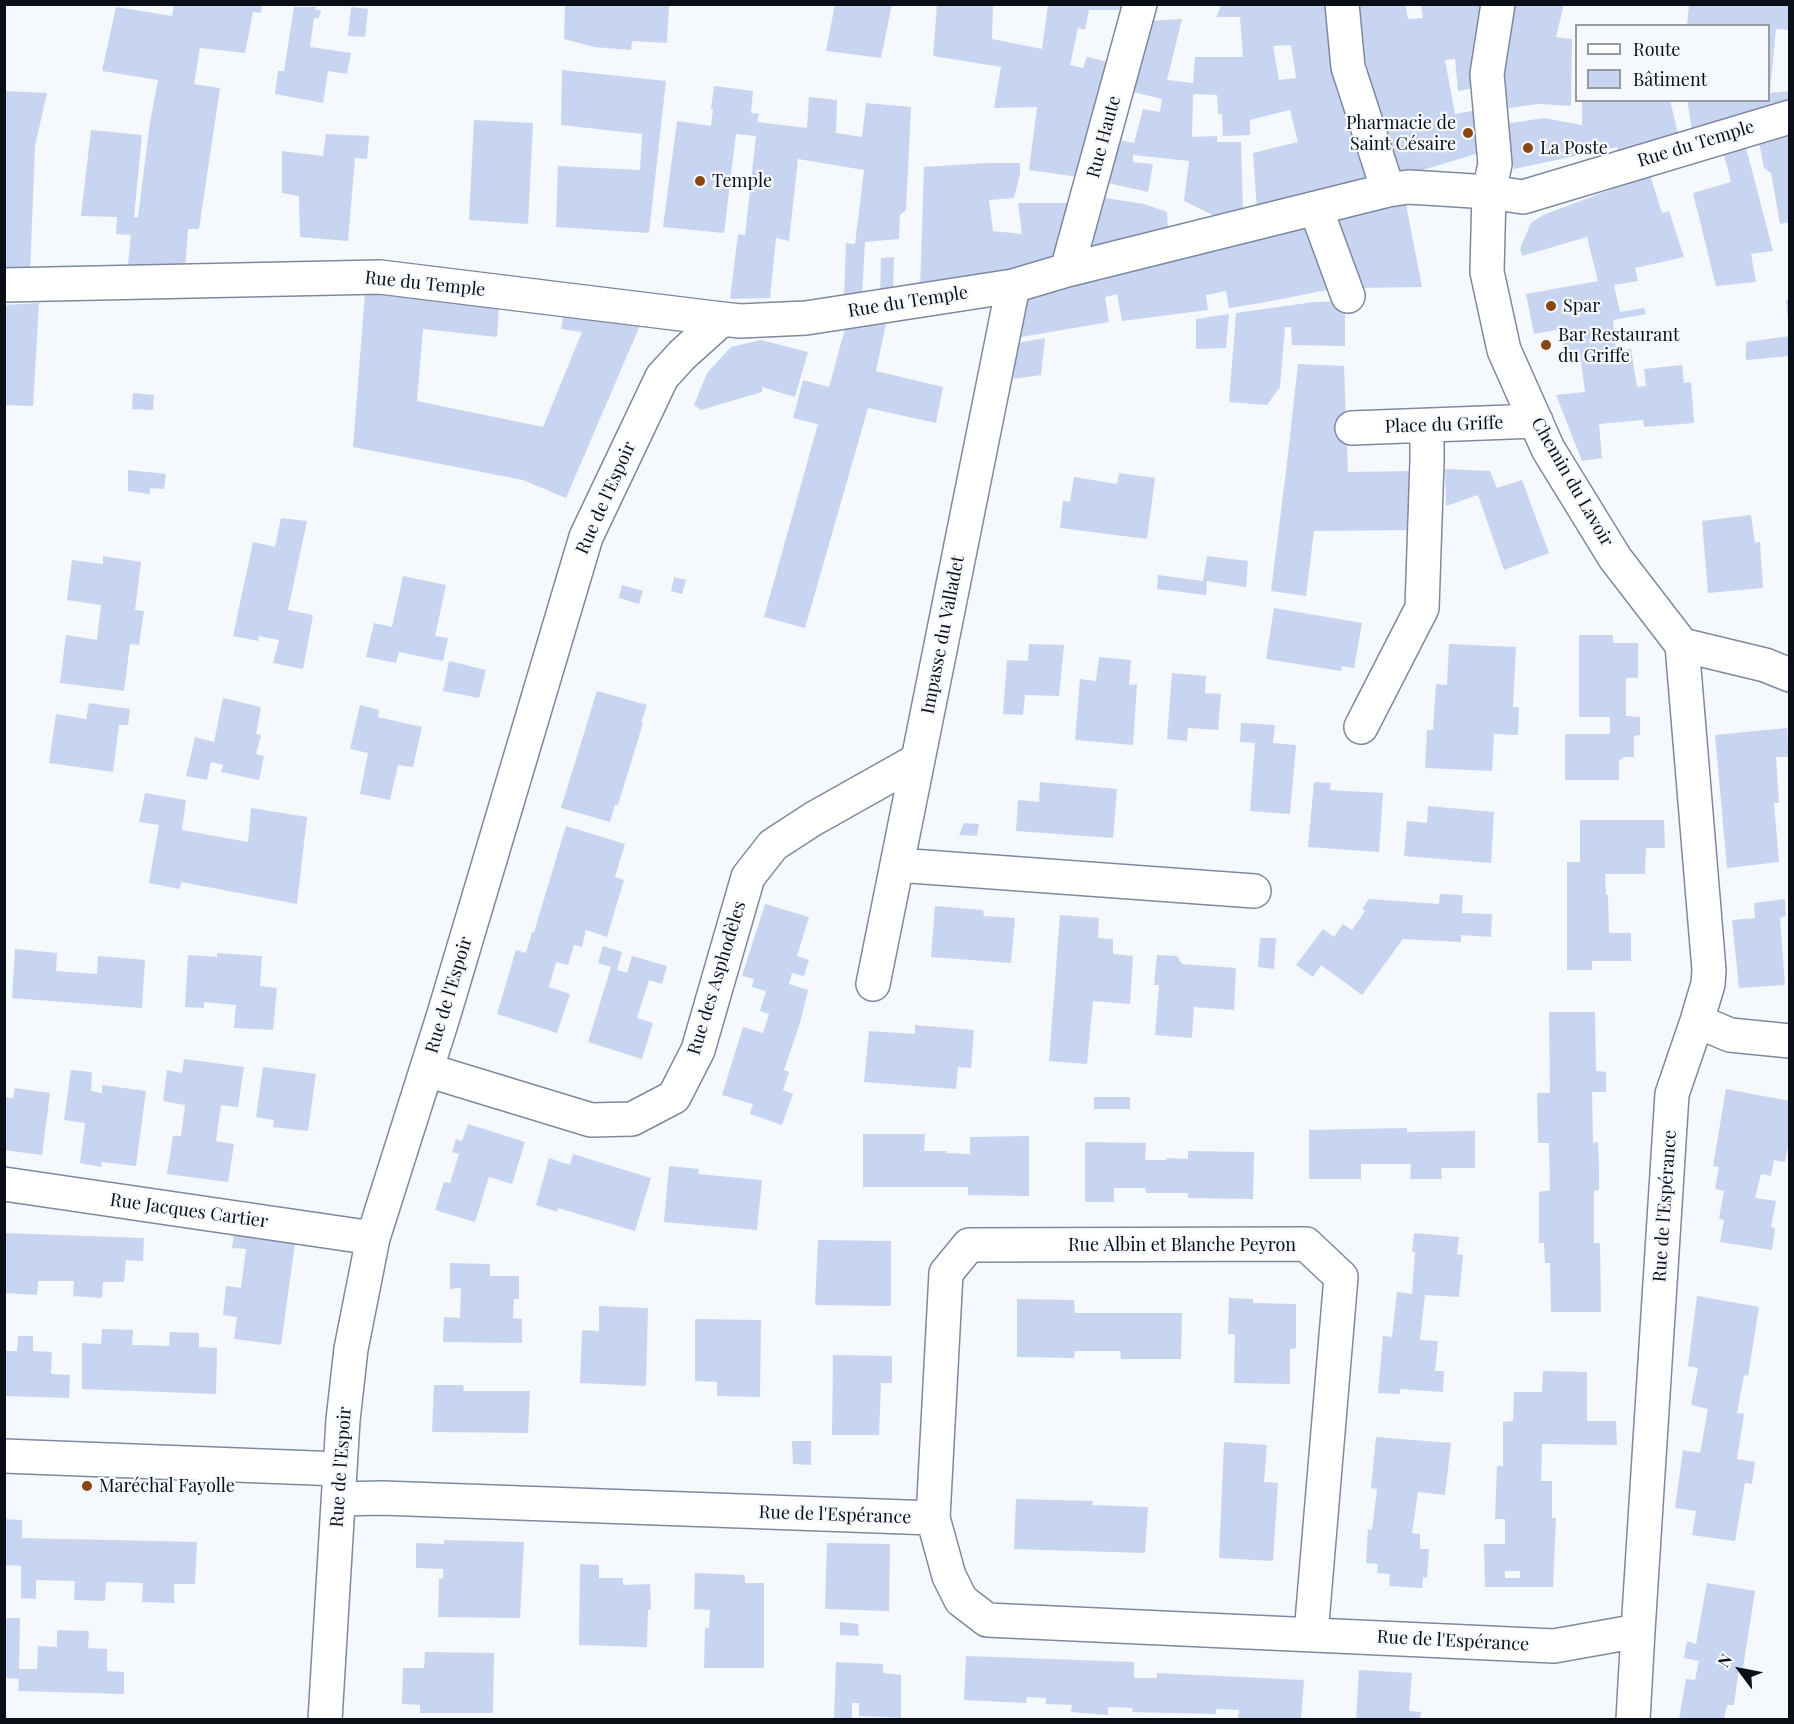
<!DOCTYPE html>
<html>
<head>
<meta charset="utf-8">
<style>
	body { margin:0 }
	#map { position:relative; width:1794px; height:1724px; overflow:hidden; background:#f5f8fd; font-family:"Playfair Display",serif }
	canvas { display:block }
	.frame { position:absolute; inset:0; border:6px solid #0a0e16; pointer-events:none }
	.legend { position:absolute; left:1575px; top:24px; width:195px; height:78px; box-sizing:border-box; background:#f5f8fd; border:2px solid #979aa1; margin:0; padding:8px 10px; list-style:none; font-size:18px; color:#0a0e16 }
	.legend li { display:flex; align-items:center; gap:12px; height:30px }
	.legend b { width:30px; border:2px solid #979aa1 }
	.north { position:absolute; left:1710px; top:1640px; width:60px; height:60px; -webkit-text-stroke:4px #f5f8fd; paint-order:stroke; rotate:302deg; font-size:16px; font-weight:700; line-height:24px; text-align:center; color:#0a0e16 }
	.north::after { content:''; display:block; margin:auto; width:21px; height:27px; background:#0a0e16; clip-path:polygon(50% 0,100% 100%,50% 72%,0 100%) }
</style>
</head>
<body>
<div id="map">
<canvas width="1794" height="1724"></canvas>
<div class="frame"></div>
<ul class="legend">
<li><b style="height:8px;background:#fff"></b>Route</li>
<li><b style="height:16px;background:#c8d5f1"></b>Bâtiment</li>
</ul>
<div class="north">N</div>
</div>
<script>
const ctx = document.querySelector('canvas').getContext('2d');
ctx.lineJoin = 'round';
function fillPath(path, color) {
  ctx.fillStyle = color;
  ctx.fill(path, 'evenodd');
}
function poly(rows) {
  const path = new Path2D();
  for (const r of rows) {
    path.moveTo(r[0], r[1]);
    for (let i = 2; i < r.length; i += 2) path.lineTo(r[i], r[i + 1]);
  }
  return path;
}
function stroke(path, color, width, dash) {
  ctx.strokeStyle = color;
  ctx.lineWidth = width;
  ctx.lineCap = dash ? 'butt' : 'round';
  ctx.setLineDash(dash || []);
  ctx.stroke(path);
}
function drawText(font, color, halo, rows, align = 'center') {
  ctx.font = font + ' "Playfair Display",serif';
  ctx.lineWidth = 4.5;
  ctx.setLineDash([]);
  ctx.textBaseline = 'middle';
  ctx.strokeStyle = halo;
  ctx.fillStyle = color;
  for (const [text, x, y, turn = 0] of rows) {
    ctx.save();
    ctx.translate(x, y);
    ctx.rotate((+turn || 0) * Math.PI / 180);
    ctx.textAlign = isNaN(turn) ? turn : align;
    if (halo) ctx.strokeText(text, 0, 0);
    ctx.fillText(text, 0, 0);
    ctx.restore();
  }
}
const building = poly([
	[174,4,208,4,218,6,219,4,262,4,261,13,253,12,245,53,200,48,194,84,220,88,199,229,188,229,185,272,127,274,131,235,116,234,117,217,81,216,91,130,142,135,134,217,138,217,150,122,158,80,102,71,116,7,172,16],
	[565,4,669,4,667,43,632,41,631,50,594,47,564,39],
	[835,4,892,4,881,58,826,51],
	[937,4,993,4,992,39,1042,49,1048,4,1132,4,1131,10,1089,10,1085,30,1078,28,1070,65,1083,68,1087,57,1116,64,1086,178,1029,170,1037,107,994,108,1001,67,933,56],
	[1222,4,1335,4,1380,182,1257,210,1253,153,1298,142,1290,110,1250,120,1250,135,1223,136,1222,114,1218,114,1217,95,1193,94,1192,137,1217,136,1217,142,1241,142,1243,213,1215,216,1184,201,1189,161,1133,155,1133,162,1153,164,1148,192,1099,181,1110,138,1134,143,1143,109,1160,112,1162,99,1129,91,1146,21,1182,19,1167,80,1193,83,1195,57,1243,57,1240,17,1216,17],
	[1291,45,1296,78,1279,80,1273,46],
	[1355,4,1405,4,1408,19,1423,18,1421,4,1490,4,1489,150,1399,177,1369,78],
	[1455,59,1458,91,1474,88,1477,110,1455,114,1445,60],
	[1508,4,1564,4,1556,37,1572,39,1571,106,1539,104,1501,109],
	[1689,4,1790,4,1790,30,1776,29,1770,92,1768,92,1768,26,1687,26],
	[294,7,316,7,315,10,321,10,319,18,314,18,310,47,351,53,347,74,328,71,323,103,275,94,278,71,284,71],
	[351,7,368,9,365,37,348,36],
	[562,70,666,81,649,233,556,227,558,166,640,170,642,134,561,125],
	[714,86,753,91,751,113,759,114,757,122,807,128,809,97,837,100,836,133,862,137,866,103,911,107,906,210,900,215,899,239,865,242,862,296,844,297,846,243,855,244,864,170,798,159,789,241,776,238,770,298,730,299,738,234,745,235,756,136,736,134,724,233,663,227,677,121,711,126,713,109,711,109],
	[4,91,47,93,35,146,30,275,4,275],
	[1790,91,1790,106,1693,135,1687,100,1768,100,1768,93],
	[1582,100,1670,100,1679,138,1618,154,1617,147,1514,169,1505,124,1544,118,1582,125],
	[474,120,533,123,528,224,469,220],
	[1790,130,1790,222,1780,224,1771,173,1764,168,1758,136],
	[326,134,369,136,367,159,355,158,348,241,300,237,299,196,282,193,282,151,323,156],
	[1744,140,1773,251,1751,254,1756,282,1716,286,1693,193,1731,182,1722,147],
	[986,163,1020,163,1020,174,1014,198,989,200,993,231,1022,234,1018,203,1078,203,1064,263,920,290,924,167],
	[1650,175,1662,213,1669,211,1684,257,1635,268,1638,281,1614,285,1620,312,1644,308,1646,314,1613,320,1616,350,1631,349,1637,387,1646,386,1644,369,1682,365,1684,383,1691,382,1694,423,1644,427,1643,420,1599,424,1602,458,1582,461,1556,395,1585,392,1580,353,1564,356,1561,329,1534,334,1526,294,1598,281,1587,237,1522,256,1520,248,1531,223,1543,215],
	[1099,197,1144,204,1167,212,1168,232,1092,255],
	[1405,199,1422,287,1352,288,1329,219],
	[1291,227,1321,231,1342,287,1261,303,1229,308,1226,291,1206,295,1208,310,1122,321,1117,294,1105,297,1109,322,1010,339,1022,296],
	[894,257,893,294,880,295,881,258],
	[365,293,499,306,497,337,423,329,417,401,543,427,582,332,561,329,564,311,644,316,566,498,523,480,353,447],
	[1790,299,1790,321,1788,321,1786,300],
	[1345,301,1345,346,1292,345,1291,327,1285,327,1280,387,1267,405,1229,402,1236,313,1314,302],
	[39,303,33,406,4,405,4,305],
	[1229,314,1226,348,1196,349,1196,319],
	[887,319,876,371,943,387,936,423,868,408,805,628,764,617,818,424,793,418,803,380,829,387,846,325],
	[1790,336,1790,356,1746,360,1746,342],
	[1045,338,1041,375,1013,379,1017,343],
	[761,340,808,352,795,397,762,387,762,392,701,410,694,405,707,373,731,347],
	[1298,364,1344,366,1348,472,1414,471,1414,530,1314,531,1306,596,1271,591,1287,463],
	[133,393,154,395,153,410,132,409],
	[1445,469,1490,471,1497,488,1522,480,1549,553,1504,570,1478,495,1446,506],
	[128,470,166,474,164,489,150,488,150,494,128,491],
	[1119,473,1155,478,1147,539,1060,528,1063,501,1070,502,1074,477,1117,484],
	[1751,515,1755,543,1760,542,1763,588,1708,593,1702,521],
	[281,518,307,521,288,610,313,615,303,669,273,663,279,640,259,636,258,641,233,636,253,542,275,547],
	[103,556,141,562,135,610,144,611,139,645,130,644,124,691,60,683,66,635,97,640,101,605,67,600,72,560,103,564],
	[1207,556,1248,561,1246,587,1207,581,1206,595,1157,589,1158,575,1203,581],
	[403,576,446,585,435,636,448,638,443,661,399,652,396,663,366,657,374,623,392,627],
	[674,577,686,580,682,594,671,591],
	[622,585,643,591,639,604,619,598],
	[1274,608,1362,623,1354,668,1342,666,1341,671,1266,659],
	[1579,635,1613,635,1613,643,1638,643,1638,678,1626,678,1626,716,1640,717,1640,735,1634,736,1634,757,1624,757,1619,761,1619,780,1565,780,1565,734,1610,734,1610,717,1579,717],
	[1029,644,1064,645,1059,696,1025,695,1023,715,1003,714,1007,660,1028,661],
	[1449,644,1516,647,1513,707,1519,707,1518,735,1494,734,1492,771,1425,768,1427,730,1433,730,1436,684,1447,685],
	[1099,657,1131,660,1129,685,1137,684,1133,745,1075,740,1080,679,1096,681],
	[449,661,486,670,479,698,443,691],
	[1172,673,1206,676,1205,693,1221,694,1218,730,1188,728,1187,741,1167,739],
	[597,691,647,705,641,723,643,723,618,805,615,805,610,822,561,808],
	[223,698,261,707,256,734,261,735,256,754,264,756,259,780,221,772,223,765,211,762,207,780,186,776,195,737,214,742],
	[89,703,130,709,128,725,119,725,113,772,49,763,56,714,86,719],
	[360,705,379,710,378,717,422,727,413,767,398,765,390,800,360,794,368,753,350,749],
	[1241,723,1275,725,1273,743,1296,745,1290,814,1250,811,1255,743,1240,742],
	[1787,728,1789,757,1776,757,1779,803,1774,803,1779,862,1727,868,1715,735],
	[1040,782,1117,789,1113,838,1016,831,1018,800,1039,802],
	[1314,782,1331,783,1330,790,1383,793,1379,852,1308,847],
	[145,793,186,800,182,830,248,842,251,808,307,817,297,904,181,882,180,889,149,883,159,825,139,822],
	[1428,806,1494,812,1491,863,1404,856,1407,821,1427,823],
	[1580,820,1664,820,1665,848,1646,848,1645,874,1605,874,1606,895,1608,895,1609,933,1631,933,1631,961,1592,961,1592,970,1567,970,1567,862,1580,862],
	[964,823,979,824,977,836,959,835],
	[566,826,625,844,615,877,624,880,607,937,586,930,582,947,574,945,568,965,556,962,549,987,570,994,557,1033,497,1014,516,950,526,953,532,932,534,932],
	[1440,894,1463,895,1462,913,1492,914,1491,937,1461,935,1461,942,1403,939,1362,995,1321,965,1313,977,1296,965,1323,929,1334,937,1343,924,1352,930,1365,911,1362,909,1369,899,1439,904],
	[1785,899,1786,916,1780,918,1785,985,1739,988,1732,920,1755,918,1754,903],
	[765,904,809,917,797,956,809,960,804,976,792,973,789,984,808,990,800,1023,784,1070,789,1072,783,1090,793,1094,782,1125,750,1114,753,1104,722,1095,743,1027,763,1033,769,1014,760,1011,766,991,752,987,754,979,742,976],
	[935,906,983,910,984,916,1015,918,1011,963,931,957],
	[1060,915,1099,918,1098,938,1113,939,1113,954,1133,956,1130,1004,1093,1001,1087,1064,1049,1061],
	[1260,938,1276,938,1274,969,1258,967],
	[603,946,622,952,617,970,627,973,632,956,667,966,662,984,649,980,637,1018,653,1023,642,1059,588,1042,611,967,598,963],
	[15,949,57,953,56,971,97,974,98,956,145,960,142,1008,12,998],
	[217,953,262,956,260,986,277,988,273,1030,234,1028,236,1005,204,1002,204,1008,185,1007,188,955,217,957],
	[1157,955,1177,956,1182,964,1236,968,1234,1010,1194,1007,1192,1038,1155,1035,1159,985,1154,985],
	[1549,1012,1595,1012,1596,1071,1606,1072,1606,1092,1592,1092,1593,1143,1598,1142,1599,1167,1599,1190,1594,1191,1594,1243,1600,1243,1601,1312,1551,1312,1550,1263,1545,1263,1544,1243,1539,1243,1539,1192,1550,1190,1549,1143,1538,1143,1537,1093,1550,1093],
	[915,1025,974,1030,971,1068,958,1067,956,1089,864,1082,869,1031,915,1034],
	[184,1059,244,1067,238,1107,221,1105,216,1141,234,1144,228,1182,167,1174,173,1136,181,1136,185,1105,163,1101,167,1070,182,1073],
	[263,1067,316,1074,308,1131,273,1127,274,1120,256,1117],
	[71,1070,92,1072,91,1091,102,1093,102,1085,146,1091,136,1166,102,1162,101,1167,80,1163,85,1123,64,1120],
	[15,1088,50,1093,42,1155,4,1150,4,1097,13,1098],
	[1726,1089,1790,1101,1790,1135,1785,1162,1774,1160,1771,1176,1761,1174,1755,1198,1776,1201,1771,1227,1775,1228,1772,1250,1720,1242,1724,1220,1719,1218,1724,1191,1715,1189,1719,1167,1713,1166],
	[1094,1097,1130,1097,1130,1109,1094,1109],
	[468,1124,525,1142,512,1184,489,1177,475,1222,435,1210,444,1182,450,1183,459,1154,452,1152,456,1139,462,1141],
	[1407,1128,1407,1132,1475,1131,1475,1168,1441,1168,1442,1179,1410,1179,1411,1164,1361,1164,1361,1179,1309,1179,1309,1130],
	[863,1134,925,1134,924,1151,947,1151,946,1153,970,1154,970,1137,1029,1136,1029,1196,968,1195,968,1187,863,1187],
	[1085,1142,1146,1143,1145,1160,1167,1160,1166,1158,1188,1159,1188,1151,1254,1152,1253,1199,1188,1198,1188,1193,1146,1193,1145,1188,1114,1188,1114,1202,1085,1202],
	[573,1154,651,1178,635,1231,558,1208,557,1212,536,1205,549,1158,570,1165],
	[669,1166,699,1169,698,1174,762,1180,757,1230,664,1222],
	[4,1233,144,1238,143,1261,126,1260,124,1282,103,1282,102,1298,73,1296,74,1281,38,1281,37,1295,5,1293],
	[1414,1233,1459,1237,1457,1254,1463,1255,1459,1297,1425,1295,1420,1340,1438,1341,1435,1371,1444,1371,1443,1392,1400,1389,1400,1394,1378,1393,1383,1336,1392,1337,1397,1292,1412,1294,1415,1252,1412,1252],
	[234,1235,295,1243,281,1345,234,1339,237,1317,223,1315,226,1286,241,1288,246,1249,232,1248],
	[818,1240,891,1241,891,1306,815,1305],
	[450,1263,490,1264,490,1276,519,1276,519,1299,514,1299,513,1318,522,1319,522,1343,443,1342,444,1317,460,1318,461,1288,450,1289],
	[1697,1296,1759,1307,1748,1376,1744,1375,1737,1413,1744,1414,1737,1459,1755,1462,1752,1484,1745,1483,1735,1541,1692,1535,1696,1511,1675,1508,1683,1450,1700,1453,1708,1409,1691,1405,1698,1368,1688,1366],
	[1229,1298,1253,1299,1253,1303,1296,1304,1296,1348,1290,1349,1290,1384,1234,1383,1235,1334,1228,1334],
	[1017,1299,1074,1300,1075,1313,1182,1313,1181,1359,1121,1359,1120,1351,1075,1351,1074,1358,1017,1357],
	[599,1306,648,1308,646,1386,580,1383,582,1330,599,1331],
	[695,1319,761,1320,760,1397,717,1396,717,1382,695,1381],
	[102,1329,133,1330,132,1345,169,1346,170,1332,199,1333,199,1347,217,1348,216,1394,82,1389,82,1343,101,1344],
	[18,1336,33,1336,33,1351,52,1352,51,1374,70,1375,69,1398,4,1396,4,1351,17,1351],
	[833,1355,892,1356,892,1383,881,1383,879,1435,832,1435],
	[1543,1371,1587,1372,1587,1421,1616,1421,1617,1445,1542,1444,1541,1481,1552,1481,1552,1518,1556,1518,1553,1587,1485,1587,1484,1544,1505,1544,1505,1519,1495,1519,1497,1466,1503,1466,1503,1422,1513,1421,1514,1392,1542,1392],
	[1505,1571,1520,1571,1520,1578,1505,1578],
	[434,1385,463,1385,464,1391,530,1391,528,1433,432,1432],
	[1376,1437,1451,1443,1445,1495,1418,1492,1412,1533,1420,1534,1420,1549,1429,1549,1427,1578,1423,1577,1422,1588,1389,1586,1390,1574,1377,1573,1378,1564,1366,1563,1368,1529,1372,1530,1377,1489,1371,1488],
	[792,1441,811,1441,811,1465,793,1464],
	[1224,1442,1267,1445,1264,1482,1278,1483,1273,1561,1219,1558],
	[1016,1499,1093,1501,1092,1505,1148,1507,1145,1553,1014,1549],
	[4,1519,22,1520,22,1538,197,1542,195,1584,174,1584,174,1603,142,1602,143,1583,106,1582,105,1601,74,1600,75,1581,36,1580,36,1599,21,1598,21,1566,4,1565],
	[444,1540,524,1542,520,1618,438,1617,439,1578,443,1579,443,1569,416,1568,416,1543,444,1544],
	[827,1543,890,1544,889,1611,825,1609],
	[580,1564,599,1565,599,1578,623,1578,623,1585,650,1584,651,1610,648,1610,647,1647,579,1645],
	[695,1573,745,1575,745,1583,764,1583,764,1668,704,1668,705,1628,709,1628,710,1610,694,1609],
	[1707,1583,1755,1591,1743,1668,1739,1667,1734,1705,1727,1705,1724,1719,1679,1719,1686,1679,1695,1680,1699,1661,1684,1658,1687,1641,1696,1644],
	[4,1618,20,1618,19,1669,37,1669,38,1646,57,1647,57,1630,89,1631,88,1648,107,1649,107,1671,124,1672,124,1694,18,1691,19,1679,4,1678],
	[840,1622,858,1624,859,1636,840,1635],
	[425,1652,494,1653,493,1713,420,1713,420,1705,402,1704,403,1668,424,1668],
	[966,1656,1134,1662,1134,1678,1157,1678,1157,1673,1304,1680,1301,1719,1238,1719,1239,1710,1216,1709,1216,1714,1132,1712,1133,1708,1108,1707,1108,1715,1071,1712,1072,1705,1046,1704,1046,1698,1027,1697,1026,1703,964,1700],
	[836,1662,883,1664,883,1673,901,1675,901,1718,859,1716,859,1703,852,1703,852,1719,834,1718],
	[1359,1670,1412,1673,1409,1711,1421,1712,1420,1719,1356,1719]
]);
const minor = poly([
	[1342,4,1348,67,1388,190],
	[1498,4,1487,74,1495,164,1489,192,1487,272,1504,350,1548,449,1615,558,1682,645,1765,665,1790,675],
	[1316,209,1348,296],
	[1067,270,1140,4],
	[4,285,380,277,722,319,740,321,806,318,1013,286,1067,270,1388,190,1408,187,1426,188,1489,192,1523,197,1790,117],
	[1352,428,1536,421],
	[1361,727,1422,608,1427,461,1427,426],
	[897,865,1254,891],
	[873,984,1013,286],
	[1697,1021,1730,1035,1790,1041],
	[427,1070,591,1120,632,1119,674,1097,698,1050,748,877,773,845,813,819,918,760],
	[4,1184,373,1238],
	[4,1456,340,1469],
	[339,1499,382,1498,933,1518,949,1576,961,1600,987,1620,1554,1646,1638,1631,1672,1094,1697,1021,1708,984,1709,970,1682,645],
	[933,1518,946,1273,969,1245,1306,1244,1341,1277,1311,1634],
	[325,1720,343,1420,351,1349,373,1238,444,1014,586,537,662,377,682,355,722,319],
	[1633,1720,1638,1631]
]);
const markers = [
	[1468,133,6,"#894714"],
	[1528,148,6,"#894714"],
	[700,181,6,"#894714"],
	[1551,306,6,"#894714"],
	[1546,345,6,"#894714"],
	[87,1486,6,"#894714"]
];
const poiNames = [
	["Pharmacie de",1456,123,"right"],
	["Saint Césaire",1456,144,"right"],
	["La Poste",1540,148],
	["Temple",712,181],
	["Spar",1563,306],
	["Bar Restaurant",1558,335],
	["du Griffe",1558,356],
	["Maréchal Fayolle",99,1486]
];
const streetNames = [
	["Rue Haute",1104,137,-75],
	["Rue du Temple",1696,144,-17],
	["Rue du Temple",425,284,6],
	["Rue du Temple",908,302,-9],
	["Place du Griffe",1444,425,-2],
	["Chemin du Lavoir",1572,482,60],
	["Rue de l'Espoir",606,498,-66],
	["Impasse du Valladet",943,635,-79],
	["Rue des Asphodèles",717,978,-73],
	["Rue de l'Espoir",449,995,-73],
	["Rue de l'Espérance",1665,1206,-86],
	["Rue Jacques Cartier",189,1211,8],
	["Rue Albin et Blanche Peyron",1182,1245],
	["Rue de l'Espoir",341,1467,-86],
	["Rue de l'Espérance",835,1515,2],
	["Rue de l'Espérance",1453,1641,3]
];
fillPath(building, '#c8d5f1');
stroke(minor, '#7e89a0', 36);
stroke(minor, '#fff', 33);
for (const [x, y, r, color] of markers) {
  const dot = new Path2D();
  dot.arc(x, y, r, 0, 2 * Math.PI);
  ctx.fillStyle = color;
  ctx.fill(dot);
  stroke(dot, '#f5f8fd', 2);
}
drawText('18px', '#0a0e16', '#f5f8fd', poiNames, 'left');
drawText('18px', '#0a0e16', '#f5f8fd', streetNames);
</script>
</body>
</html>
